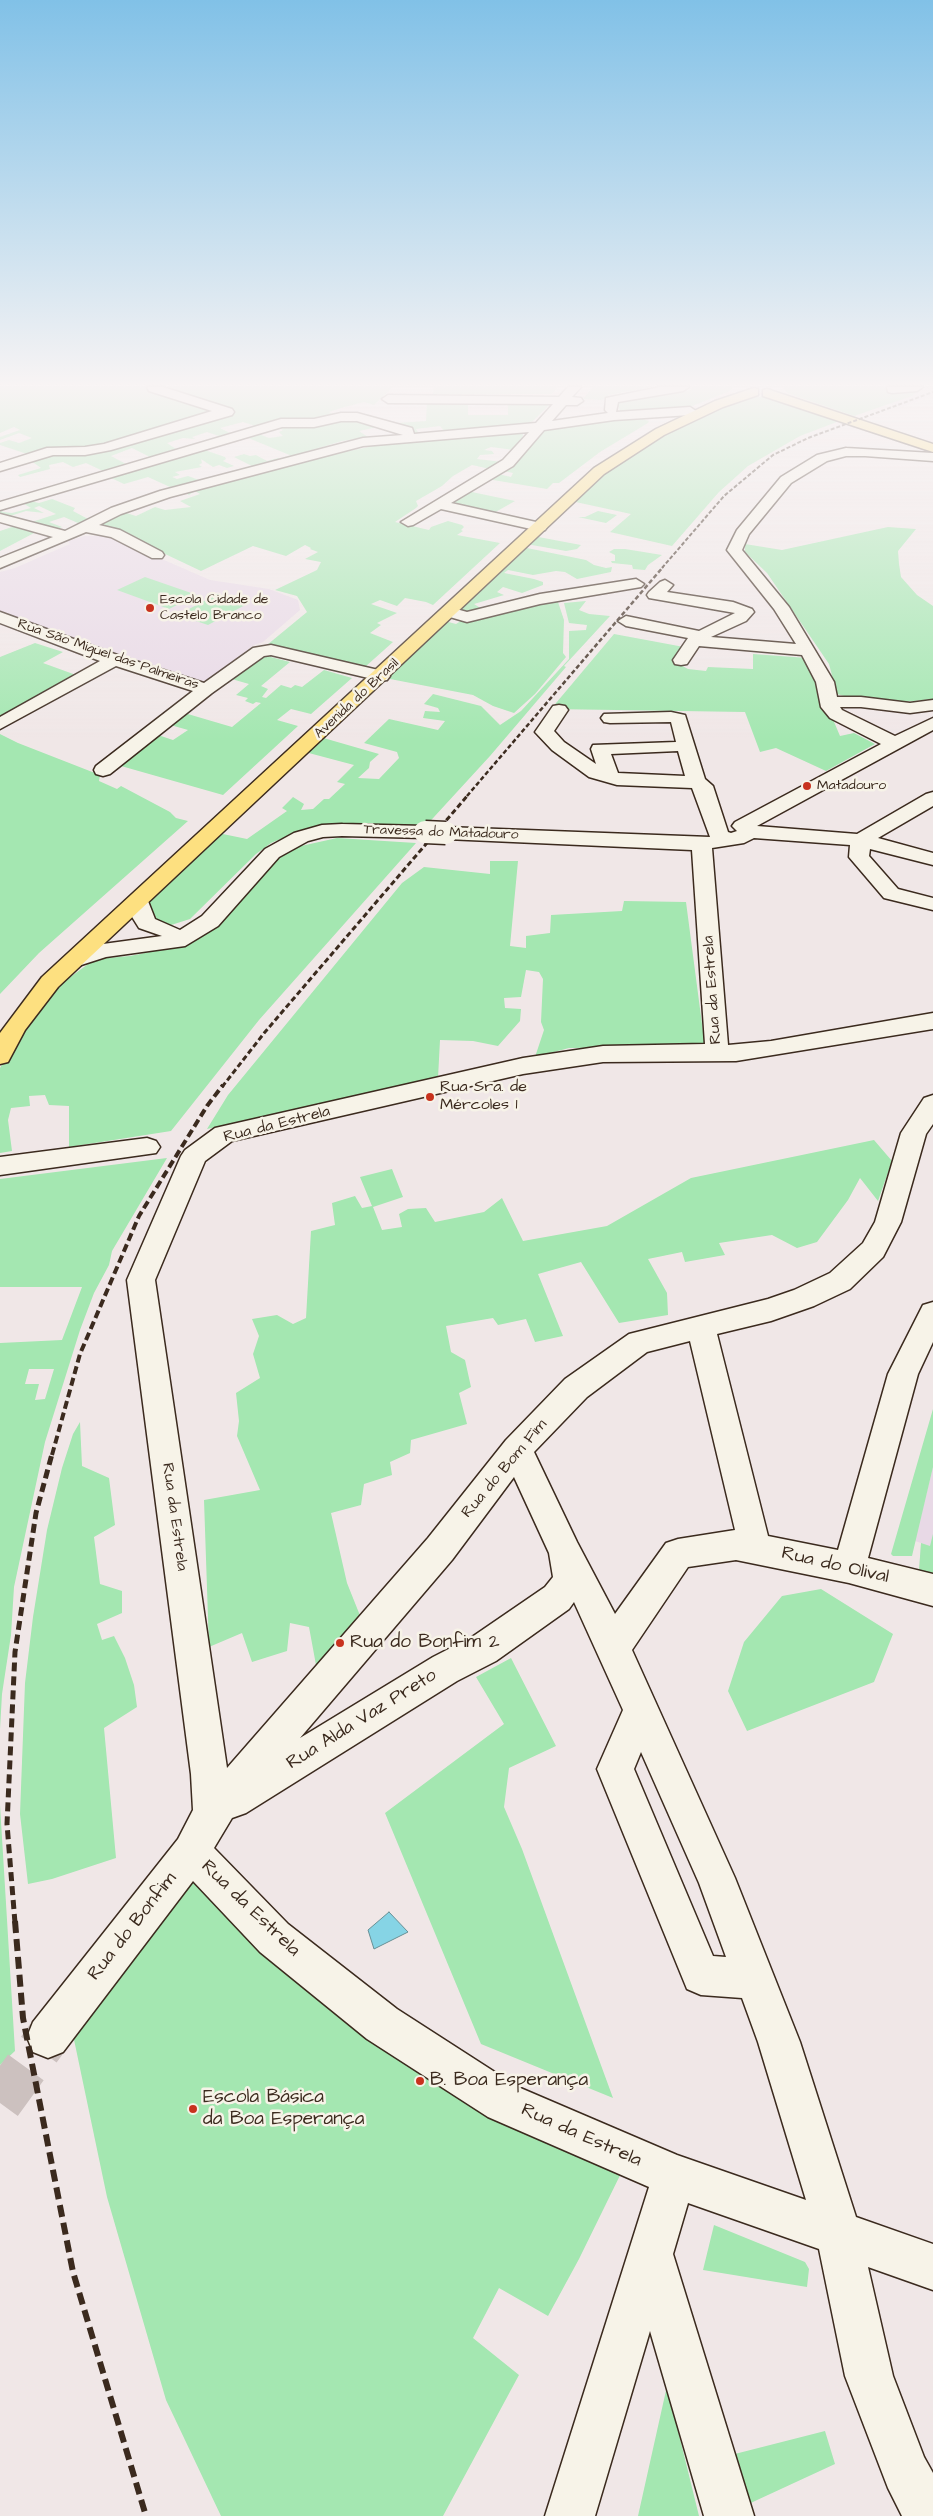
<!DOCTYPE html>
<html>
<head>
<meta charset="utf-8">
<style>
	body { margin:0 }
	canvas { display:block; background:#f0e7e7 }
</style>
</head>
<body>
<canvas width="933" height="2516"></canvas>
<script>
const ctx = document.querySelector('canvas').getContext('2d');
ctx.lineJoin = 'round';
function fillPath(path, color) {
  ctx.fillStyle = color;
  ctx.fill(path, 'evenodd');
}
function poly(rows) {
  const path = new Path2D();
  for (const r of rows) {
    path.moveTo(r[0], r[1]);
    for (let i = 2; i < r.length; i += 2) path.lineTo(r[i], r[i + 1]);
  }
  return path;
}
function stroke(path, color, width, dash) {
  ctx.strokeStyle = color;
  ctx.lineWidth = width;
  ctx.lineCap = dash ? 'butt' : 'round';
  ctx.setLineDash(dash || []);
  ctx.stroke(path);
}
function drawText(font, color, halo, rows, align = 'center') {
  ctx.font = font + ' "Architects Daughter",sans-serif';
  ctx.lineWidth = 5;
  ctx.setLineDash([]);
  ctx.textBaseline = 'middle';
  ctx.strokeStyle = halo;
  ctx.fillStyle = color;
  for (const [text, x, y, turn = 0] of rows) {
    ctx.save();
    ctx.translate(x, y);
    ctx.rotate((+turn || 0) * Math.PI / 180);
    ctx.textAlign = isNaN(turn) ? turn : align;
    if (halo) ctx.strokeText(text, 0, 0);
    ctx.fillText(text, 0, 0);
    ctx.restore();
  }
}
const built = poly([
	[928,387,933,387,933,396,901,407,885,402],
	[85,536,109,536,210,580,269,589,298,600,300,610,263,642,254,645,207,680,200,681,90,646,0,612,0,572,15,568,70,544,68,541],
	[933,1467,933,1574,919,1570,921,1543,915,1541]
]);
const green = poly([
	[0,387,393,387,374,405,364,402,341,408,329,412,336,416,324,420,273,421,255,426,243,422,220,428,230,433,219,436,207,432,192,437,195,439,183,438,167,443,176,449,150,457,132,448,111,456,126,464,103,471,86,463,73,467,63,462,49,465,50,469,20,477,18,475,41,468,30,460,27,454,0,445,0,443,9,440,19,443,32,438,19,433,0,440,0,437,20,430,14,427,0,433],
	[434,387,558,387,552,394,433,394],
	[593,387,652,387,608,395,610,397,601,400,583,399],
	[693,387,733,387,730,391,687,408,621,413,617,403,691,390,689,388],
	[783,387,911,387,918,391,912,396,854,416,787,393],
	[748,396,769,397,842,420,800,436,748,466,719,492,672,546,610,532,631,514,571,501,599,474,671,429],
	[427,402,468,402,468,415,508,415,508,402,549,405,533,421,525,425,446,433,440,426,416,429,419,434,383,424,426,421],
	[346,418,382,426,359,431,368,437,342,441,292,456,241,435,254,432,269,438,283,436,279,432,283,430,274,426],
	[640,418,649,421,648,423,600,452,559,483,553,483,547,489,487,479,494,473,511,477,513,473,499,470,538,430,599,420],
	[517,433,523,434,522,440,514,450,491,447,484,450,492,451,494,454,480,455,477,459,502,462,490,469,472,465,453,476,442,486,416,501,418,506,416,508,395,522,429,530,431,527,448,521,462,525,464,527,461,530,463,531,457,535,500,543,433,605,426,602,405,598,397,606,380,600,371,604,397,613,377,623,381,625,370,633,393,642,365,667,267,645,307,612,297,596,275,590,317,570,321,562,305,559,318,552,310,549,311,548,305,545,286,556,253,546,201,571,144,544,95,524,123,512,136,516,155,507,165,510,191,507,180,501,200,494,195,491,189,495,181,491,314,458,394,442],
	[199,448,225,457,226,459,223,461,234,466,227,468,219,465,213,467,201,459,202,463,199,465,202,467,175,472,180,475,172,477,177,479,188,476,199,480,170,487,148,477,124,484,107,476],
	[244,454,250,456,256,455,267,461,278,458,281,460,254,467,234,457],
	[467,491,515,501,492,514,446,504],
	[52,499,75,508,73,511,88,519,78,523,64,517,49,522,62,527,55,530,29,523,56,514,39,506,34,508,44,513,26,511,7,517,0,515,0,509,3,512,12,513,31,508,21,502,26,500,39,503],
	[598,511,617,515,606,523,578,517,585,517],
	[18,525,36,532,0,551,0,531],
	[888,527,916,529,898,551,899,564,901,577,917,595,933,606,933,699,903,702,851,698,837,694,829,664,767,573,745,552,745,544,782,550],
	[533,536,581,545,577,549,566,551,526,544],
	[522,547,586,560,594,565,606,568,612,567,611,572,577,579,565,572,556,571,533,575,508,570,504,573,534,579,543,582,543,585,522,593,503,587,497,592,504,595,474,604,482,609,462,613,455,611],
	[614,549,625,549,662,555,648,565,645,570,633,569,632,565,612,563,611,561,615,561,615,555,609,552],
	[145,577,197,595,169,609,117,590],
	[217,594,247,604,208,625,178,615],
	[556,596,564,620,563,653,566,657,535,694,514,713,493,706,473,695,390,679,385,672,441,620,456,624,467,617],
	[586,601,579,610,589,614,610,616,564,666,566,667,490,756,423,829,306,830,290,835,271,843,256,854,190,919,168,926,154,922,147,905,150,898,218,833,247,839,287,811,282,808,293,797,304,804,301,810,313,809,324,799,329,799,345,784,337,782,354,765,305,752,320,737,379,754,370,762,369,768,358,778,379,779,399,758,397,752,364,743,389,719,438,730,445,721,423,718,425,711,440,712,438,708,424,704,433,694,481,706,500,725,521,711,569,659,569,631,586,630,587,625,569,623,564,603],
	[614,634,684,647,673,661,688,669,706,671,708,667,753,669,753,654,807,658,840,736,854,733,875,744,826,771,776,748,760,752,745,712,551,709],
	[35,643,63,652,43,663,76,675,0,721,0,657],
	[259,654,290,662,261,686,268,689,262,697,266,698,281,685,291,688,295,685,302,687,324,670,352,678,311,714,291,709,277,720,298,726,223,795,114,764,158,735,173,740,188,730,167,724,181,712,232,727,261,703,256,702,253,704,245,701,248,698,236,695,249,684,228,678],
	[0,734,18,743,100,775,99,781,117,789,121,786,170,812,176,818,188,821,39,953,0,994],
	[337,838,416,843,259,1020,171,1131,69,1147,69,1106,49,1105,45,1095,29,1096,30,1106,11,1108,8,1120,12,1151,0,1153,0,1068,22,1030,58,986,95,959,130,956,175,947,205,935,224,919,266,870,283,855,301,846],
	[490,861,518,861,510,946,526,948,526,936,550,933,551,915,622,911,624,901,686,902,705,1047,569,1048,535,1057,544,1030,541,1022,543,979,539,972,526,970,521,997,504,998,505,1008,521,1009,520,1021,498,1046,473,1041,440,1040,438,1078,207,1129,228,1095,402,883,424,867,490,874],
	[874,1140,892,1161,878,1201,860,1178,848,1200,817,1242,797,1248,772,1235,719,1243,725,1255,685,1262,682,1252,648,1259,667,1293,668,1315,619,1323,581,1262,538,1274,563,1336,535,1342,526,1319,498,1325,493,1318,446,1326,451,1352,465,1360,471,1387,459,1393,467,1424,411,1440,410,1453,390,1462,392,1475,364,1484,361,1505,331,1513,347,1583,361,1618,316,1665,309,1627,290,1623,287,1651,252,1662,242,1633,209,1647,204,1500,260,1490,237,1436,239,1421,236,1393,260,1378,253,1354,259,1336,252,1319,277,1315,293,1324,306,1318,311,1231,335,1225,332,1203,355,1196,362,1208,372,1206,360,1177,392,1169,403,1197,373,1207,382,1230,402,1227,399,1214,408,1209,426,1208,435,1222,484,1212,502,1198,523,1241,607,1226,691,1178],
	[167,1158,112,1251,109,1265,94,1293,80,1330,45,1442,14,1587,11,1635,2,1694,0,1729,0,1343,62,1340,82,1287,0,1287,0,1179],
	[29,1369,54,1369,45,1399,35,1400,39,1384,25,1384],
	[933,1409,933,1467,912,1556,893,1556,891,1554],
	[80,1422,82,1466,109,1478,115,1525,94,1537,100,1584,122,1591,122,1613,97,1624,102,1640,114,1636,125,1658,134,1685,137,1707,104,1728,116,1858,52,1879,28,1884,20,1814,25,1683,33,1617,47,1530,62,1468,73,1434],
	[933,1534,933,1574,919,1570,921,1543,930,1546],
	[821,1589,893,1634,874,1682,747,1731,728,1691,744,1642,782,1596],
	[511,1658,556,1746,509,1768,504,1807,522,1849,613,2098,481,2044,385,1813,504,1724,476,1677],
	[0,1805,15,2051,0,2065],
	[191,1852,274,1938,629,2157,579,2259,548,2316,499,2288,473,2338,519,2375,443,2516,221,2516,166,2400,107,2197,68,2011],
	[714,2225,805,2262,809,2269,807,2287,703,2270],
	[667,2386,699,2516,638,2516],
	[825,2431,835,2464,742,2507,723,2457]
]);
const water = poly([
	[389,1912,408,1932,374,1949,368,1930,389,1912]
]);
const minorTunnel = poly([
	[0,2103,48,2037]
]);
const minor = poly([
	[147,387,163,387,232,409,234,412,232,415,111,450,85,455,53,455,0,471,0,463,47,448,85,447,104,444,212,411,149,391,147,387],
	[568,387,581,387,572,397,581,398,583,401,577,405,566,405,552,421,608,413,605,410,606,398,660,387,689,387,683,391,618,402,616,412,690,407,696,411,690,415,614,420,544,430,513,466,451,503,545,524,547,527,545,530,540,531,441,509,413,525,408,526,401,522,503,460,529,432,363,446,170,497,121,514,99,525,120,530,162,552,164,555,162,558,152,558,111,537,86,532,0,568,0,558,53,537,0,522,0,514,65,531,111,508,160,491,363,438,403,435,357,421,341,421,314,427,282,427,0,510,0,502,281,419,314,419,341,413,357,413,412,428,414,434,536,423,553,404,388,403,382,399,388,395,559,397,568,387],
	[887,387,923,387,917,391,892,393,888,392,887,387],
	[846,448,933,453,933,461,865,456,846,456,827,461,791,483,749,534,742,550,789,607,834,682,837,697,861,697,910,703,933,700,933,710,910,713,861,707,840,707,842,710,895,736,933,718,933,730,757,826,857,834,926,794,933,792,933,806,878,838,933,853,933,865,870,849,869,856,898,889,933,898,933,910,884,898,849,857,850,845,754,838,744,843,712,848,728,1045,771,1041,933,1013,933,1029,736,1061,603,1062,523,1074,232,1141,205,1161,155,1280,227,1768,428,1538,506,1440,565,1379,629,1334,768,1299,794,1290,830,1273,863,1243,875,1222,901,1133,924,1098,933,1095,933,1124,926,1134,901,1222,883,1257,850,1289,814,1306,771,1321,717,1334,768,1536,838,1550,888,1374,923,1305,933,1302,933,1342,918,1374,868,1558,933,1574,933,1606,849,1583,736,1560,688,1567,632,1650,735,1878,800,2042,856,2217,933,2244,933,2290,868,2267,893,2376,924,2457,933,2473,933,2516,902,2516,888,2488,845,2376,819,2249,688,2203,673,2254,754,2516,704,2516,650,2331,595,2516,545,2516,649,2187,488,2117,367,2039,260,1952,193,1881,63,2052,48,2058,33,2052,27,2037,33,2022,178,1839,193,1810,191,1774,127,1280,181,1156,185,1150,215,1128,523,1058,603,1046,705,1044,692,850,446,839,439,837,436,833,439,829,446,827,710,837,692,788,617,785,589,777,552,750,535,732,553,706,559,705,565,706,568,710,554,731,564,742,596,764,591,749,593,745,676,742,671,722,610,723,604,722,601,718,604,714,671,712,685,715,705,779,713,786,728,832,731,833,737,831,732,826,735,822,881,744,830,718,821,707,816,682,802,655,699,646,687,664,681,665,675,664,673,660,688,638,626,626,618,621,626,616,699,631,735,613,649,598,647,595,649,592,660,582,665,580,673,585,667,592,733,602,752,609,754,612,746,621,711,637,796,644,774,609,727,550,737,530,781,477,817,455,846,448],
	[678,751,685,776,618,773,611,754,678,751],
	[690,1341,735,1530,678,1539,666,1543,615,1614,577,1542,534,1452,587,1397,647,1352,690,1341],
	[514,1477,549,1553,553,1577,545,1587,472,1637,433,1657,300,1738,452,1560,514,1477],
	[574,1602,623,1710,597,1769,687,1989,701,1995,742,1998,758,2042,806,2200,677,2155,518,2087,397,2009,288,1924,214,1848,232,1818,246,1813,457,1681,496,1661,569,1609,574,1602],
	[641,1752,699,1883,726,1957,713,1956,634,1769,641,1752],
	[636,579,644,584,641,587,540,604,467,622,443,615,441,612,449,607,467,612,540,594,636,579],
	[0,612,120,656,204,683,253,648,271,645,387,672,390,676,387,680,381,681,271,655,264,656,212,693,110,774,103,776,96,774,94,770,96,766,193,691,116,666,0,729,0,717,100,661,0,623,0,612],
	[342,824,425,826,432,828,435,832,432,836,425,838,342,836,323,837,308,841,279,857,218,926,185,946,106,957,75,967,67,965,64,960,67,955,103,944,162,936,139,928,129,912,128,900,132,896,139,894,146,896,155,919,180,930,202,916,265,849,294,833,322,825,342,824],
	[147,1138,156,1141,160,1147,156,1153,0,1175,0,1157,147,1138]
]);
const major = poly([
	[754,388,758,389,758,395,723,407,664,435,604,474,58,987,25,1030,8,1062,0,1064,0,1033,42,977,594,468,656,429,715,401,754,388],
	[767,389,933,444,933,452,763,396,763,390,767,389]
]);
const railFar5 = poly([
	[662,568,724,496,773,455,808,438,933,392]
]);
const railFar4 = poly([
	[467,796,663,567]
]);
const railFar3 = poly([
	[222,1087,265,1032,468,795]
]);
const railFar2 = poly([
	[52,1455,80,1354,139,1216,207,1106,223,1085]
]);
const railFar1 = poly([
	[15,1923,7,1824,15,1652,36,1513,52,1454]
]);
const rail = poly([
	[15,1921,23,2018,73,2272,146,2516]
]);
const minorBridge = poly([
	[425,832,446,833]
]);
const markers = [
	[150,608,5,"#c8321e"],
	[807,786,5,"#c8321e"],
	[430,1097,5,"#c8321e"],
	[340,1643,5,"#c8321e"],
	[420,2081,5,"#c8321e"],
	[193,2109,5,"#c8321e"]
];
const farPoinames = [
	["Escola Cidade de",160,600],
	["Castelo Branco",160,616],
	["Matadouro",817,786]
];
const farStreetnames = [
	["Rua São Miguel das Palmeiras",108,655,19],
	["Avenida do Brasil",357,699,-43],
	["Travessa do Matadouro",441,833,2]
];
const streetNames = [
	["Rua da Estrela",713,990,-94],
	["Rua da Estrela",277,1125,-14],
	["Rua do Bom Fim",505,1469,-50],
	["Rua da Estrela",174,1517,82]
];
const poiNames = [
	["Rua Sra. de",440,1088],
	["Mércoles 1",440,1106]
];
const nearStreetnames = [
	["Rua do Olival",835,1566,13],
	["Rua Alda Vaz Preto",362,1720,-32],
	["Rua da Estrela",250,1909,44],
	["Rua do Bonfim",133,1927,-52],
	["Rua da Estrela",581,2136,24]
];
const nearPoinames = [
	["Rua do Bonfim 2",350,1643],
	["B. Boa Esperança",430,2081],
	["Escola Básica",203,2098],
	["da Boa Esperança",203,2120]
];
fillPath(built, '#e8d9e6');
fillPath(green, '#a4e7b1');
fillPath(water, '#86d4e5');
stroke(water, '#689095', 1);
stroke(minorTunnel, '#ccc1bf', 44, [44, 22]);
stroke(minor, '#3b2a1e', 3);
stroke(major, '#3b2a1e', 3);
fillPath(minor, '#f7f3e8');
fillPath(major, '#fde080');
stroke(railFar5, '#3b2a1e', 2, [4, 2]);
stroke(railFar4, '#3b2a1e', 2.5, [4.5, 2.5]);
stroke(railFar3, '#3b2a1e', 3, [5.5, 3]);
stroke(railFar2, '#3b2a1e', 4, [8, 4]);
stroke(railFar1, '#3b2a1e', 5, [9, 5]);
stroke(rail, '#3b2a1e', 6, [12, 6]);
stroke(minorBridge, '#3b2a1e', 25, []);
stroke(minorBridge, '#f7f3e8', 22);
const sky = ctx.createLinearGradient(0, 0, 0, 740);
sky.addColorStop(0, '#81c1e7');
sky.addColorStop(0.52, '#f8f4f4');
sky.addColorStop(1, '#f8f4f400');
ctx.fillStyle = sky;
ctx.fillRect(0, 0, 933, 740);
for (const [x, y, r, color] of markers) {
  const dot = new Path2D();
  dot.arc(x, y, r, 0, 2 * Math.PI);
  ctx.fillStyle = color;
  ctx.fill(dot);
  stroke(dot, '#f7f3e8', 2);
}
drawText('14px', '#3b2a1e', '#f7f3e8', farPoinames, 'left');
drawText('14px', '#3b2a1e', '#f7f3e8', farStreetnames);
drawText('16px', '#3b2a1e', '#f7f3e8', streetNames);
drawText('16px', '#3b2a1e', '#f7f3e8', poiNames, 'left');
drawText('19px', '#3b2a1e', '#f7f3e8', nearStreetnames);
drawText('19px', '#3b2a1e', '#f7f3e8', nearPoinames, 'left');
</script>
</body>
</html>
